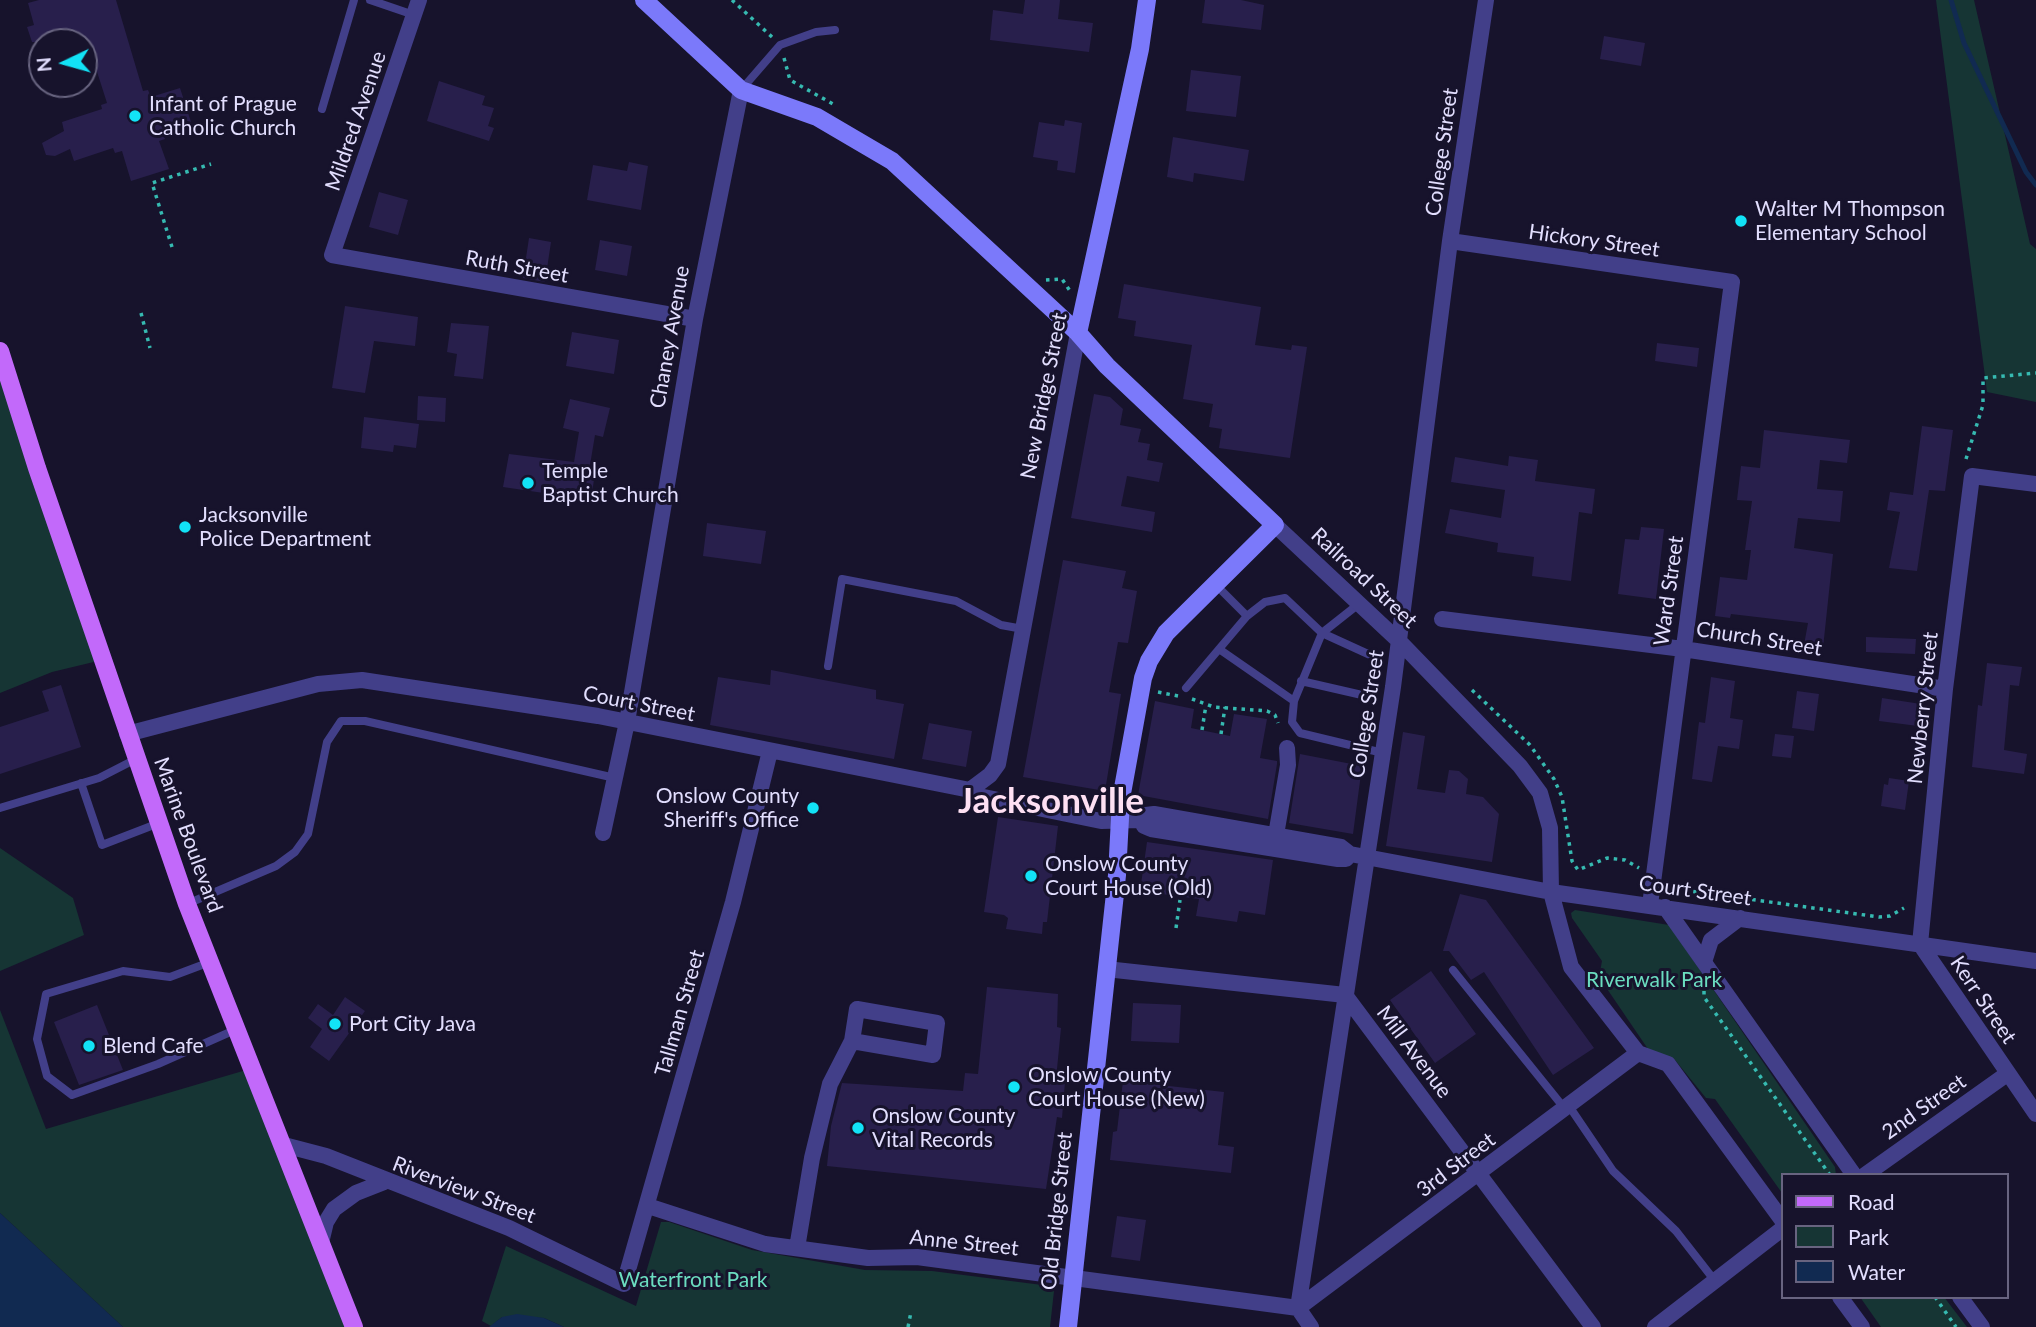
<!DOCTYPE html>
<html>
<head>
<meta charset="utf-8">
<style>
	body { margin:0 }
	#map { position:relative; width:2036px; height:1327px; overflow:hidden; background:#17132c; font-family:Lato,sans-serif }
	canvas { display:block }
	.legend { position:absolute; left:1781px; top:1173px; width:228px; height:126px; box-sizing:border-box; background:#17132c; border:2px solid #686480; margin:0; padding:9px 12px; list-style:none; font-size:21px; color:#e2defe }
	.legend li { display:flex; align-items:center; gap:14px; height:35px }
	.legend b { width:35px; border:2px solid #686480 }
	.north { position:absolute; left:28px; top:28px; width:70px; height:70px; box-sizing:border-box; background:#17132c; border:2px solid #686480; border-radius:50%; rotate:265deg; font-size:19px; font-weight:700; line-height:28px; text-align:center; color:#e2defe }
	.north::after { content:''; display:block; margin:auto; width:24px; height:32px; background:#12e2f6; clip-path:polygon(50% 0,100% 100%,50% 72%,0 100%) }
</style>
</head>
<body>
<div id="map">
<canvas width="2036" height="1327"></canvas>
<ul class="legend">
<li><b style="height:9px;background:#c269fa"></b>Road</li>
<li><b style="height:19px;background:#163534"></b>Park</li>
<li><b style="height:19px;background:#112a51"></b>Water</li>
</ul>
<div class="north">N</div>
</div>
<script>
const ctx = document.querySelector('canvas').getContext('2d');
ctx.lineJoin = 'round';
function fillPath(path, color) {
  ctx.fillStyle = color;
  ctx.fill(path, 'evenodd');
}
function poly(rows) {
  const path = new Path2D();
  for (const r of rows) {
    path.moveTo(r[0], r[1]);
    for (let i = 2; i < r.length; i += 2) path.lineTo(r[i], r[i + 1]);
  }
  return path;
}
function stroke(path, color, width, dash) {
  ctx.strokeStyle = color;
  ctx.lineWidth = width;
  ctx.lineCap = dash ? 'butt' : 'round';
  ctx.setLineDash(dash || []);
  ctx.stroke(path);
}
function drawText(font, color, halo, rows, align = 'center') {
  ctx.font = font + ' Lato,sans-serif';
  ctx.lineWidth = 6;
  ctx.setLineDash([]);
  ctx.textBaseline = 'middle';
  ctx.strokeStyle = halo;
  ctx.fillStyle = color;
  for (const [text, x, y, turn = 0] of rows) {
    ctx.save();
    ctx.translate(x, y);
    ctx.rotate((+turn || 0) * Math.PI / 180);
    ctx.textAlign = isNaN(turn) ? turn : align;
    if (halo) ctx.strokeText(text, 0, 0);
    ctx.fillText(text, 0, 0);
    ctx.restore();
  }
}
const green = poly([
	[1936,0,1974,0,2030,244,2036,249,2036,402,1987,392],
	[0,351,102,660,52,672,0,693],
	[0,848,73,898,84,935,0,971],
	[1575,910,1669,925,1835,1167,1836,1175,1782,1175,1782,1193,1715,1099,1706,1098,1675,1060,1650,1052,1599,977,1602,961,1572,918,1571,913],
	[0,1010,46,1129,253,1068,354,1327,123,1327,0,1213],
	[661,1222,669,1222,752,1250,865,1270,932,1271,1050,1286,1054,1291,1050,1327,564,1327,544,1318,502,1317,491,1326,482,1321,506,1246,636,1306],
	[1860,1297,1944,1297,1967,1327,1881,1327]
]);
const water = poly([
	[0,1213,123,1327,0,1327],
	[517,1314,544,1318,564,1327,489,1327,502,1317]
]);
const stream = poly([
	[1951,0,1964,43,2026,172,2036,185]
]);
const building = poly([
	[39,0,116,0,143,91,148,90,151,97,180,88,191,122,162,132,165,139,159,141,169,169,131,181,122,151,115,153,113,148,74,161,70,149,55,156,46,155,42,143,64,131,62,122,102,109,101,105,107,103,92,56,84,59,84,42,32,42,27,27,34,25,28,3],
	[1025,0,1060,0,1058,19,1093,23,1089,52,990,40,993,10,1023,14],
	[1205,0,1241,0,1264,5,1261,30,1202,23],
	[1604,36,1645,43,1641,66,1600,59],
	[1191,70,1241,76,1236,117,1186,111],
	[439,81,485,96,482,105,494,108,488,126,494,128,489,141,427,121],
	[1065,120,1082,123,1075,173,1057,170,1058,161,1033,157,1039,122,1064,126],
	[1173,137,1249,150,1244,181,1194,173,1193,182,1167,177],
	[629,162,648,166,641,210,587,200,593,165,627,171],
	[379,192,408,200,398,235,369,227],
	[529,238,551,242,545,282,523,278],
	[600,240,632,246,627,276,595,270],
	[1124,284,1261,307,1255,345,1291,350,1292,345,1307,347,1290,458,1219,448,1222,429,1209,427,1213,404,1183,399,1192,345,1134,336,1136,321,1118,318],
	[345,306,418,317,415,346,374,341,365,393,332,388],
	[451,323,489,326,483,379,454,376,457,354,447,352],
	[572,332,619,340,614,374,566,366],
	[1657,343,1699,348,1697,367,1655,361],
	[1094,394,1110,397,1123,409,1120,425,1141,429,1138,442,1150,444,1147,460,1163,463,1159,482,1127,476,1121,506,1155,512,1152,532,1071,518],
	[418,396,446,398,445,422,417,420],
	[570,399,610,408,603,437,595,435,590,465,596,466,591,500,503,487,509,454,574,462,579,432,563,428],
	[364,417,419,424,416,448,394,445,393,452,361,448],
	[1922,426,1953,430,1945,491,1929,490,1917,571,1889,568,1900,512,1887,510,1890,492,1913,495],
	[1764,430,1850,440,1847,463,1820,460,1817,489,1843,491,1840,522,1798,518,1794,548,1833,554,1823,648,1804,645,1808,623,1731,614,1730,618,1715,616,1720,577,1747,580,1751,550,1745,550,1752,501,1737,500,1741,466,1760,468],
	[1509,456,1538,460,1535,481,1595,489,1592,514,1579,512,1571,581,1532,576,1534,557,1497,552,1498,543,1445,533,1450,509,1501,518,1505,490,1451,482,1455,457,1508,466],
	[707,523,766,531,761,564,703,556],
	[1641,527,1664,529,1656,599,1618,594,1625,539,1639,540],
	[1063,560,1126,571,1122,588,1137,591,1128,643,1118,642,1109,692,1121,694,1105,791,1023,777],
	[1866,637,1916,639,1915,654,1866,652],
	[1987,663,2022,667,2019,686,2010,685,2004,750,2027,754,2024,774,1972,767,1978,705,1982,706],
	[771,670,876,690,876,699,904,704,894,759,710,725,718,677,770,685],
	[1711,677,1735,681,1730,718,1743,720,1739,749,1718,746,1712,782,1692,779,1699,722,1705,723],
	[61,685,81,747,0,774,0,727,49,711,42,691],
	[1797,691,1819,694,1814,731,1792,728],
	[1882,698,1921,704,1918,726,1879,721],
	[1155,701,1194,709,1191,728,1230,736,1234,714,1267,719,1260,758,1277,761,1277,764,1268,819,1138,795],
	[929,723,972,731,966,767,922,759],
	[1403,732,1425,736,1417,789,1445,793,1449,770,1459,771,1468,779,1466,794,1483,797,1499,814,1492,862,1386,846],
	[1775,734,1794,736,1791,758,1772,756],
	[1300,754,1362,766,1353,834,1289,823],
	[1889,778,1909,781,1905,810,1881,806,1884,784,1888,785],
	[998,817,1058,826,1047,922,1043,922,1042,934,1006,929,1008,918,1004,915,984,912],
	[1147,842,1273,860,1265,915,1239,911,1237,922,1196,916,1199,899,1140,891],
	[1460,894,1486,900,1594,1048,1553,1075,1484,972,1471,980,1449,951,1443,951],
	[1431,971,1476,1034,1435,1063,1390,1000],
	[987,987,1058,994,1057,1027,1061,1028,1057,1069,1066,1070,1062,1118,1057,1117,1046,1189,827,1166,831,1126,842,1083,963,1091,965,1073,978,1074],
	[345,997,365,1011,329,1061,310,1047,322,1029,308,1018,318,1004,333,1015],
	[1133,1003,1181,1005,1179,1043,1131,1041],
	[97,1005,123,1070,79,1085,54,1022],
	[1123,1081,1224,1092,1218,1145,1234,1147,1231,1173,1110,1160,1113,1132,1117,1131],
	[1117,1216,1146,1220,1140,1261,1111,1257]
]);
const path = poly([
	[732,0,772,37],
	[784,58,790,80,833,104],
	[172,247,152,183,211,164],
	[1046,280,1062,279,1070,291],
	[141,313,150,348],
	[1966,459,1983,405,1983,378,2036,373],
	[1472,690,1530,745,1554,779,1562,797,1572,861,1578,870,1607,858,1625,860,1639,868],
	[1158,692,1178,696],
	[1192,699,1214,707,1267,711,1275,715,1278,723],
	[1202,730,1206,705],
	[1221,734,1225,707],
	[1668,888,1879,917,1890,916,1904,908],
	[1176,928,1180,900],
	[1704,991,1704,997,1830,1175],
	[1935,1297,1956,1327],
	[908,1327,911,1312]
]);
const lane = poly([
	[370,0,414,15],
	[741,90,780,45,816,32,835,30],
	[322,109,354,0],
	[1215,584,1247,616,1265,602,1285,598,1322,633,1294,701,1292,722,1300,733,1383,753],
	[1360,603,1322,633,1368,654],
	[1219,649,1294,701],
	[828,666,842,579,956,601,1001,625,1023,629],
	[1301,681,1362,695],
	[1186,688,1247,616],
	[81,783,102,845,159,823],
	[0,808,99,778,136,759],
	[187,904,276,866,295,852,308,834,327,742,341,721,365,721,615,778],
	[210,962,170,977,123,971,46,994,37,1039,47,1076,72,1095,158,1064,237,1029],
	[1453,970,1565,1109],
	[1569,1106,1613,1171,1676,1231,1715,1281]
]);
const street = poly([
	[419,0,332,255,695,319],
	[1450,241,1732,282,1650,905],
	[2036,484,1972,476,1945,689,1920,944,2036,1114],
	[1275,525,1400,642,1520,766,1540,793,1550,828,1551,892,1571,967,1638,1053,1668,1064,1782,1220],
	[1442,619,1683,649,1945,689],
	[127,734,318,684,362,680,598,716,970,790,979,796,1101,821,1141,820,1146,815,1154,814,1341,847,1350,854,1551,892,2036,961],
	[970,790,990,775,998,764,1078,333],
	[1141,820,1144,826,1151,829,1338,859,1346,859,1350,854],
	[603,833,627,722,695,319,741,90],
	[1276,835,1288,765,1287,748],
	[1665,907,1854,1175],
	[1704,962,1711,940,1740,918],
	[1106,969,1345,995,1593,1327],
	[284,1145,326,1156,509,1228,624,1284,733,902,770,751],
	[1865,1175,2007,1074],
	[648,1206,765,1244,868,1258,917,1257,1298,1308,1311,1327],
	[321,1243,326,1222,334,1209,356,1193,384,1182],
	[797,1248,812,1158,830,1084,852,1041,933,1055,937,1023,857,1009,852,1041],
	[1840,1297,1862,1327],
	[1960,1297,1982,1327],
	[1298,1308,1393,687,1450,241,1486,0],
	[1298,1308,1638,1053],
	[1655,1327,1782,1229]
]);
const secondary = poly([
	[644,0,741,90,817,117,892,161,1078,333,1107,366,1275,525,1166,633,1149,661,1143,678,1121,799,1117,875,1068,1327],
	[1078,333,1140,49,1147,0]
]);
const primary = poly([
	[0,351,37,468,187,904,354,1327]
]);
const markers = [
	[135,116,7,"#12e2f6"],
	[1741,221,7,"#12e2f6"],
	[528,483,7,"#12e2f6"],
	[185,527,7,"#12e2f6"],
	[813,808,7,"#12e2f6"],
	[1031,876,7,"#12e2f6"],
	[335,1024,7,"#12e2f6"],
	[89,1046,7,"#12e2f6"],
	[1014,1087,7,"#12e2f6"],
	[858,1128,7,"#12e2f6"]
];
const poiNames = [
	["Infant of Prague",149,104],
	["Catholic Church",149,128],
	["Walter M Thompson",1755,209],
	["Elementary School",1755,233],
	["Temple",542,471],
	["Baptist Church",542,495],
	["Jacksonville",199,515],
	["Police Department",199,539],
	["Onslow County",799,796,"right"],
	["Sheriff's Office",799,820,"right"],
	["Onslow County",1045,864],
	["Court House (Old)",1045,888],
	["Port City Java",349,1024],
	["Blend Cafe",103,1046],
	["Onslow County",1028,1075],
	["Court House (New)",1028,1099],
	["Onslow County",872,1116],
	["Vital Records",872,1140]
];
const streetNames = [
	["Mildred Avenue",356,121,-71],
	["College Street",1442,152,-82],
	["Hickory Street",1594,241,8],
	["Ruth Street",517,267,10],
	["Chaney Avenue",670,337,-80],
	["New Bridge Street",1044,396,-79],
	["Railroad Street",1364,578,43],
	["Ward Street",1669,591,-82],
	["Church Street",1759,639,9],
	["Court Street",639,704,11],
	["Newberry Street",1923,708,-84],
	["College Street",1367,714,-81],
	["Marine Boulevard",188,835,70],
	["Court Street",1695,891,8],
	["Kerr Street",1983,1000,56],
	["Tallman Street",680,1013,-74],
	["Mill Avenue",1414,1052,53],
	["2nd Street",1924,1107,-35],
	["3rd Street",1456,1165,-37],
	["Riverview Street",464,1190,21],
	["Old Bridge Street",1057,1211,-84],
	["Anne Street",964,1243,6]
];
const parkNames = [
	["Riverwalk Park",1654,980],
	["Waterfront Park",693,1280]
];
const townNames = [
	["Jacksonville",1051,802]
];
fillPath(green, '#163534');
fillPath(water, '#112a51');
stroke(stream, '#112a51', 5);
fillPath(building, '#281f4c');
stroke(path, '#36bab1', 3.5, [3.5, 5]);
stroke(lane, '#423f89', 8);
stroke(street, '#423f89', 16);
stroke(secondary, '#7b79fa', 18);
stroke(primary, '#c269fa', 18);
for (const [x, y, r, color] of markers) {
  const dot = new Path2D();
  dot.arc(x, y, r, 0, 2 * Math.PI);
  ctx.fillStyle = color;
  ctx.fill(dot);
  stroke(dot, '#17132c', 2.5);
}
drawText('21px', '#e2defe', '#17132c', poiNames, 'left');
drawText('21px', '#e2defe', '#17132c', streetNames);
drawText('21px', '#6bddc0', '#17132c', parkNames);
drawText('bold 35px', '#fee0f3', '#17132c', townNames);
</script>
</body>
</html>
